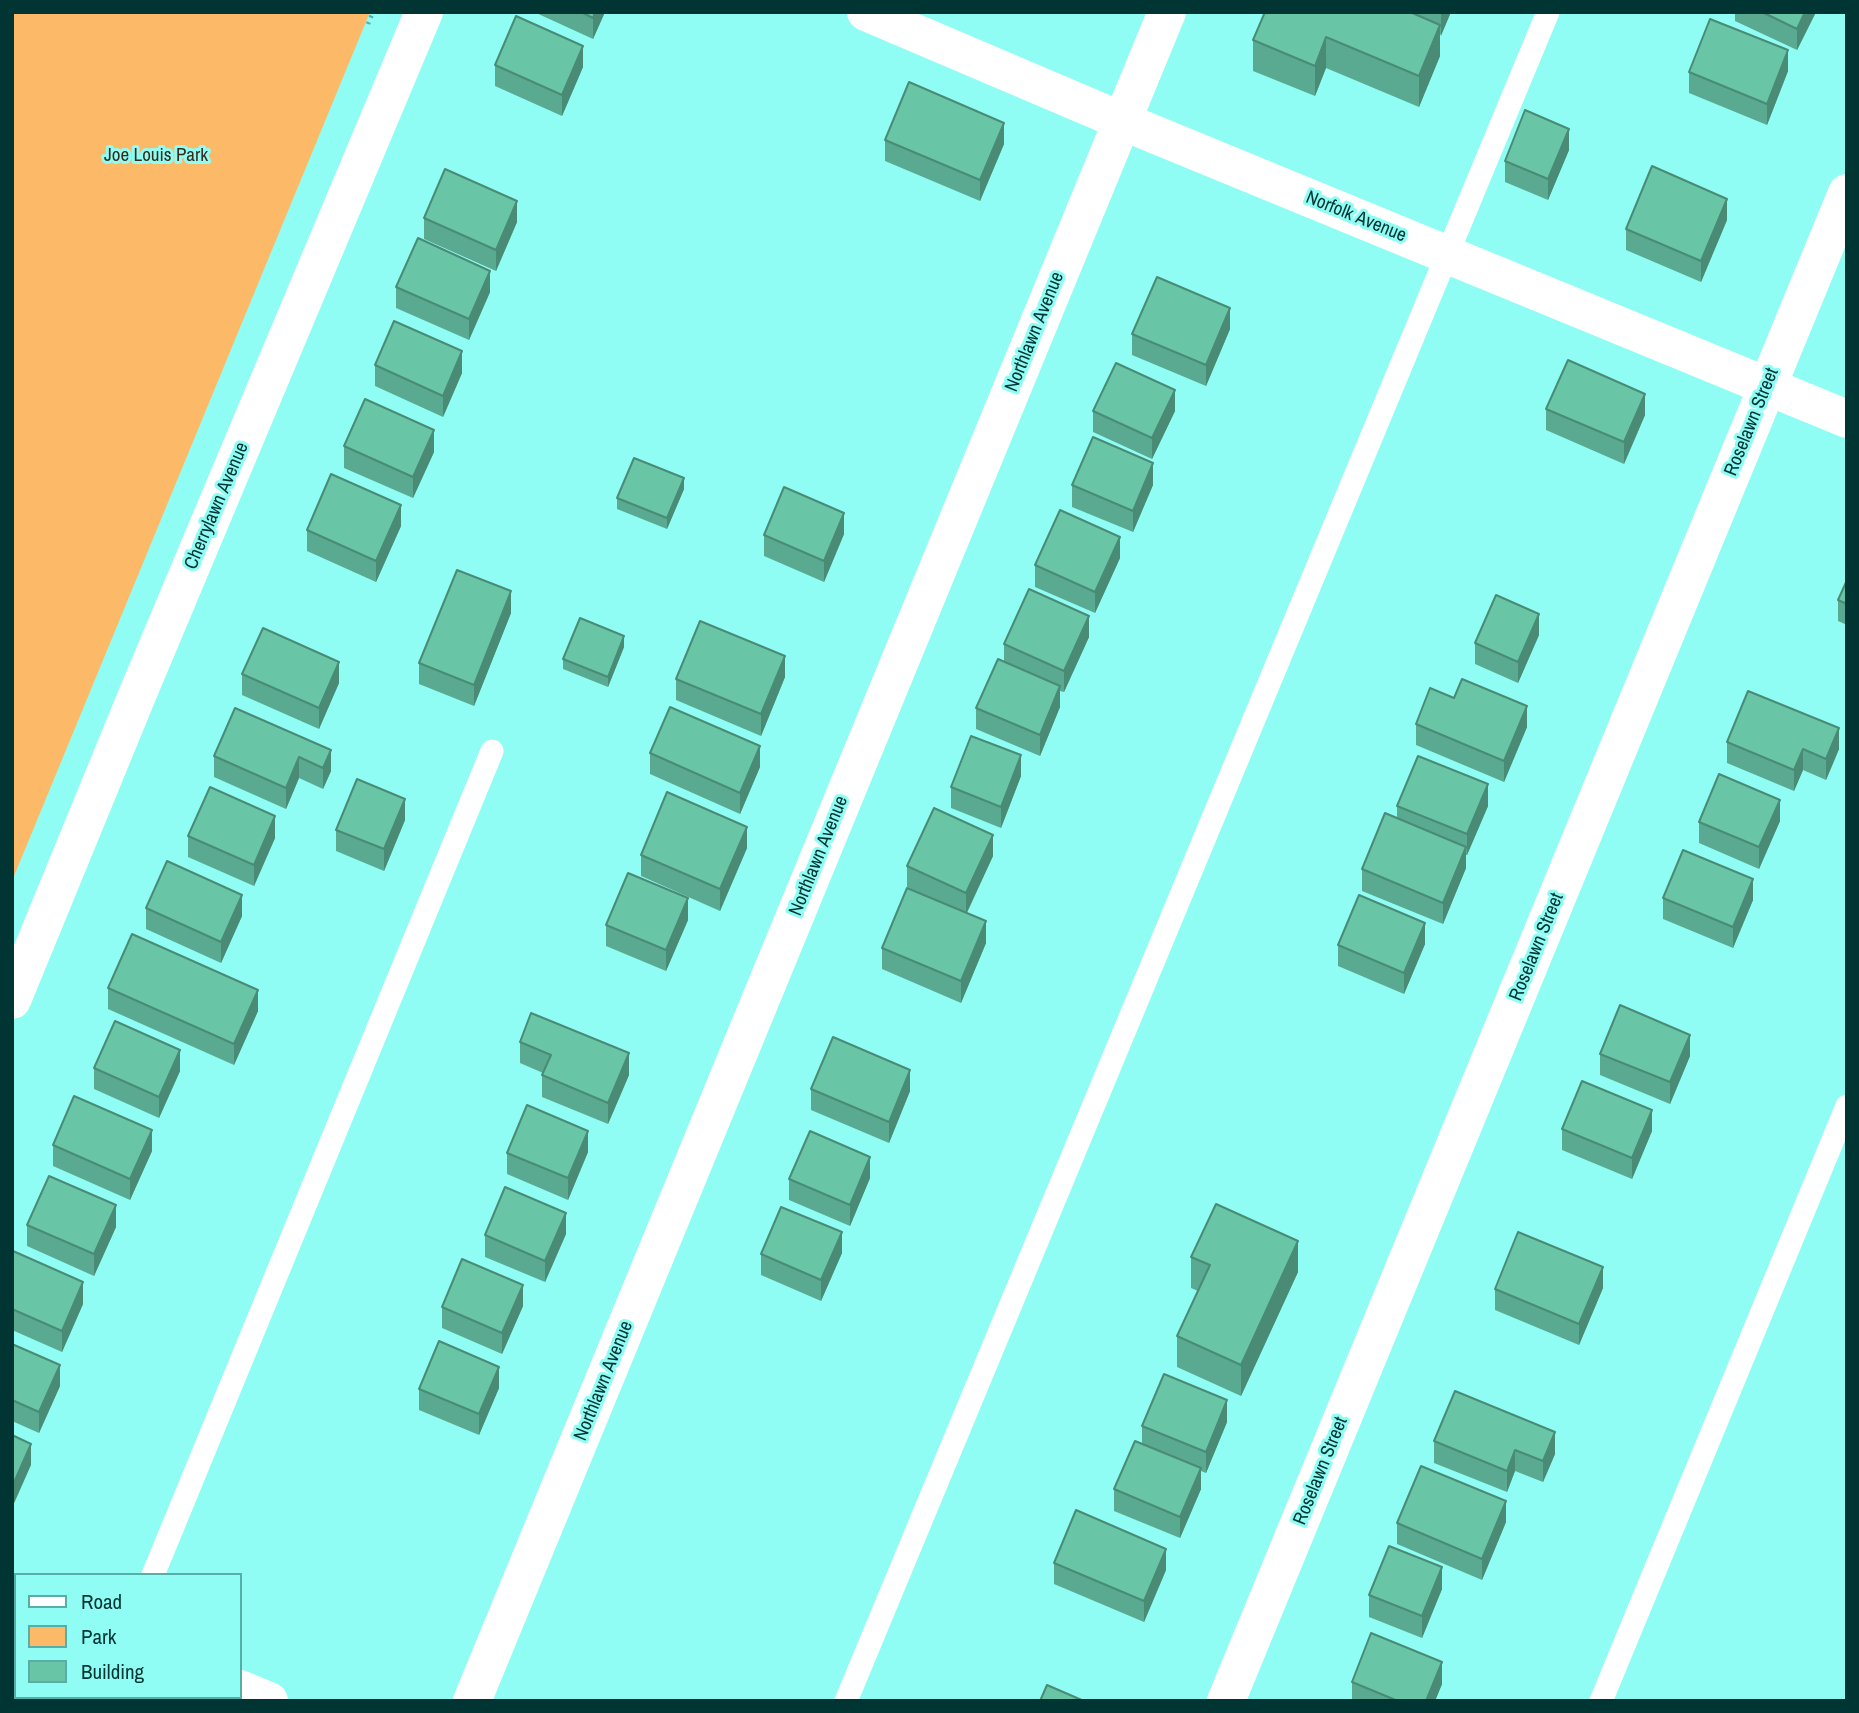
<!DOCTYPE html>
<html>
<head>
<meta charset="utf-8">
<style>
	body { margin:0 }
	#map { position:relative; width:1859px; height:1713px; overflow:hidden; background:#90fdf5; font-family:"Archivo Narrow",sans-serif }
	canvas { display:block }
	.frame { position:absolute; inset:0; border:14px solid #013533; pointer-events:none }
	.legend { position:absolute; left:14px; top:1573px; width:228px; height:126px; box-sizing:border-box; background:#90fdf5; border:2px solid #57ada7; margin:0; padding:9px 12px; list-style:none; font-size:21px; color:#013533 }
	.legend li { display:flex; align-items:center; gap:14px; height:35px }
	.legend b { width:35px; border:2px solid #57ada7 }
</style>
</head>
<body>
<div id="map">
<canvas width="1859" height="1713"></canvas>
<div class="frame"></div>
<ul class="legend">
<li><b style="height:9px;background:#fff"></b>Road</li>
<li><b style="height:19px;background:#fcb968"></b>Park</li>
<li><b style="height:19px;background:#68c6a7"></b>Building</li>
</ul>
</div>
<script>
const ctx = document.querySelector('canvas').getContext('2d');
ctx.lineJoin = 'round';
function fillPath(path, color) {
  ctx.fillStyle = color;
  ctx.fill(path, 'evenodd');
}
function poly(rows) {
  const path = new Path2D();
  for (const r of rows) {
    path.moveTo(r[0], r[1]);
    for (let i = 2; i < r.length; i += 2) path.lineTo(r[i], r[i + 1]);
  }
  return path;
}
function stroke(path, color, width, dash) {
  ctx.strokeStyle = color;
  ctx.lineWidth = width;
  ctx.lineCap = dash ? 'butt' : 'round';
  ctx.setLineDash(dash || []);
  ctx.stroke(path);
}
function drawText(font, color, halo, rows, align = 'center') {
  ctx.font = font + ' "Archivo Narrow",sans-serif';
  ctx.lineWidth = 6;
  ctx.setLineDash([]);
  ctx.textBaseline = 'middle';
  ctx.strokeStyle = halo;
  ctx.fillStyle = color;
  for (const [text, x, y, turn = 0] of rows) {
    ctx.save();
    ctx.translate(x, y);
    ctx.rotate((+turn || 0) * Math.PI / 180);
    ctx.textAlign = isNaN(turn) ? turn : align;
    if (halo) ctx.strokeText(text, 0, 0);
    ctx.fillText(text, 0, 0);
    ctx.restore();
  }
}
const green = poly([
	[12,12,370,12,12,881]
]);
const path = poly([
	[368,24,373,12]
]);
const service = poly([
	[153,1575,492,751],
	[101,1701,103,1697],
	[846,1701,1548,12],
	[1601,1701,1847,1106]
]);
const minor = poly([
	[866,12,1122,121,1847,419],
	[12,1000,138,693,424,12],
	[12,1595,16,1597],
	[240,1689,269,1701],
	[472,1701,1167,12],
	[1226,1701,1847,193]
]);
const wall = poly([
	[534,12,605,12,593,39],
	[1265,12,1451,12,1440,36,1440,56,1419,107,1326,68,1315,96,1253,71,1253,40],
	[1735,12,1816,12,1797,50,1735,21],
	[495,65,583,67,562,116,495,86],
	[1788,71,1767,125,1689,93,1689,72],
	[885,140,1004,144,980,201,885,161],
	[1569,150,1548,200,1505,182,1505,161],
	[424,218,517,222,496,271,424,239],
	[1727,220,1701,282,1626,250,1626,229],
	[396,287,490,292,469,340,396,308],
	[1230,329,1206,386,1132,355,1132,334],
	[375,365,462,373,443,417,375,386],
	[1546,409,1645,415,1624,464,1546,430],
	[1093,411,1175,411,1152,459,1093,432],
	[344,446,434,452,413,498,344,468],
	[1072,485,1153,485,1133,532,1072,507],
	[684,489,667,529,617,509,617,498],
	[401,526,376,582,307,551,307,530],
	[844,534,824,582,764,556,764,535],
	[1120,558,1095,613,1035,587,1035,565],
	[1847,580,1847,625,1838,621,1838,600],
	[511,613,474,706,419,684,419,663],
	[1539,635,1518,683,1475,664,1475,643],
	[1089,637,1064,692,1060,691,1060,707,1040,756,976,729,976,708,1004,661,1004,644],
	[624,647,608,687,563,669,563,659],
	[242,674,339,683,319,729,242,695],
	[785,677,761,736,676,700,676,679],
	[1454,698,1527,727,1504,782,1416,745,1416,724],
	[235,708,331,771,323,789,299,778,286,809,214,777,214,756],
	[1727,742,1839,749,1826,780,1803,770,1794,791,1727,763],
	[650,753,760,767,740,814,650,774],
	[1021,776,1001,828,951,808,951,787],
	[1397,806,1488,806,1467,855,1466,855,1466,868,1443,924,1362,891,1362,869,1397,819],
	[405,820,384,871,336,851,336,830],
	[1780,821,1759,869,1699,843,1699,822],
	[188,836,275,838,254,886,188,857],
	[747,848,720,911,641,876,641,855],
	[993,856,967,913,986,943,961,1003,882,969,882,948,926,896,907,887,907,866],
	[1663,898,1753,900,1733,948,1663,919],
	[146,908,242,916,221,963,146,929],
	[688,920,666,971,606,946,606,925],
	[1425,944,1404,994,1338,966,1338,945],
	[108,988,258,1011,234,1065,108,1009],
	[520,1042,629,1075,608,1124,542,1097,542,1075,543,1073,520,1063],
	[1600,1054,1690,1056,1670,1104,1600,1075],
	[94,1068,180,1071,159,1118,94,1089],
	[811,1089,910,1091,889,1143,811,1110],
	[1562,1129,1652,1131,1632,1179,1562,1150],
	[53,1145,152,1151,130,1200,53,1166],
	[588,1152,568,1200,507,1174,507,1153],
	[870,1178,850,1226,789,1200,789,1179],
	[27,1225,116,1227,94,1276,27,1246],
	[566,1234,545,1282,485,1257,485,1235],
	[12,1253,83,1304,62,1352,12,1330],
	[842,1253,821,1301,761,1275,761,1254],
	[1191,1257,1298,1272,1241,1396,1177,1367,1177,1336,1198,1291,1191,1288],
	[1603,1288,1579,1345,1495,1310,1495,1289],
	[523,1306,502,1354,442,1328,442,1307],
	[12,1344,60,1386,39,1433,12,1421],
	[499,1388,479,1435,419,1410,419,1389],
	[1227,1422,1206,1473,1201,1471,1201,1489,1180,1538,1114,1511,1114,1489,1142,1444,1142,1426],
	[1434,1441,1555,1454,1543,1482,1515,1471,1507,1492,1434,1463],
	[1506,1522,1482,1580,1397,1544,1397,1523],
	[1054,1563,1166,1570,1144,1622,1054,1584],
	[1442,1589,1422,1638,1369,1617,1369,1595],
	[1352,1682,1442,1684,1435,1701,1352,1701]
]);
const shadedWall = poly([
	[595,12,605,12,593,39,593,18],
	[1441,12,1451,12,1441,36],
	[1805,12,1816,12,1797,50,1797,29],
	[1440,25,1440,56,1419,107,1419,76],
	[1326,37,1326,68,1315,96,1315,66],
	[583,46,583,67,562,116,562,95],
	[1788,50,1788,71,1767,125,1767,104],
	[1004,123,1004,144,980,201,980,180],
	[1569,129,1569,150,1548,200,1548,179],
	[1727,199,1727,220,1701,282,1701,261],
	[517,201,517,222,496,271,496,250],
	[490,271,490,292,469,340,469,319],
	[1230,308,1230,329,1206,386,1206,365],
	[462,351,462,373,443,417,443,396],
	[1175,390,1175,411,1152,459,1152,438],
	[1645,394,1645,415,1624,464,1624,442],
	[434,430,434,452,413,498,413,477],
	[1153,463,1153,485,1133,532,1133,511],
	[684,478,684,489,667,529,667,518],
	[401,505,401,526,376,582,376,561],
	[844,513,844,534,824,582,824,561],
	[1120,537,1120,558,1095,613,1095,592],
	[511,591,511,613,474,706,474,685],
	[1539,614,1539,635,1518,683,1518,662],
	[1089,616,1089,637,1064,692,1064,671],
	[624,636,624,647,608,687,608,677],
	[785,656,785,677,761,736,761,714],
	[339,662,339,683,319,729,319,708],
	[1060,686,1060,707,1040,756,1040,735],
	[1527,706,1527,727,1504,782,1504,761],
	[1839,728,1839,749,1826,780,1826,759],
	[760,746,760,767,740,814,740,793],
	[1803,749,1803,770,1794,791,1794,770],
	[331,750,331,771,323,789,323,768],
	[1021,755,1021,776,1001,828,1001,807],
	[299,757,299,778,286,809,286,788],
	[1488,784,1488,806,1467,855,1467,834],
	[405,799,405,820,384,871,384,849],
	[1780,800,1780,821,1759,869,1759,847],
	[275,816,275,838,254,886,254,865],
	[747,827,747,848,720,911,720,889],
	[993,835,993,856,966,914,966,893],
	[1466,847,1466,868,1443,924,1443,903],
	[1753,879,1753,900,1733,948,1733,927],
	[242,895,242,916,221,963,221,942],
	[688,898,688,920,666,971,666,950],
	[986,921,986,943,961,1003,961,981],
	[1425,923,1425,944,1404,994,1404,973],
	[258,990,258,1011,234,1065,234,1044],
	[1690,1035,1690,1056,1670,1104,1670,1082],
	[180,1050,180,1071,159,1118,159,1097],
	[629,1053,629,1075,608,1124,608,1103],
	[910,1070,910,1091,889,1143,889,1122],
	[1652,1110,1652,1131,1632,1179,1632,1158],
	[152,1130,152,1151,130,1200,130,1179],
	[588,1131,588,1152,568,1200,568,1178],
	[870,1157,870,1178,850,1226,850,1205],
	[116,1205,116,1227,94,1276,94,1254],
	[566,1213,566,1234,545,1282,545,1261],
	[842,1232,842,1253,821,1301,821,1280],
	[1298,1241,1298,1272,1241,1396,1241,1365],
	[1603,1267,1603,1288,1579,1345,1579,1324],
	[83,1282,83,1304,62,1352,62,1331],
	[523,1285,523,1306,502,1354,502,1333],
	[60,1365,60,1386,39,1433,39,1412],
	[499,1367,499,1388,479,1435,479,1414],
	[1227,1400,1227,1422,1206,1473,1206,1452],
	[1555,1432,1555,1454,1543,1482,1543,1461],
	[31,1444,31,1465,12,1508,12,1487],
	[1515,1450,1515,1471,1507,1492,1507,1471],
	[1201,1468,1201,1489,1180,1538,1180,1517],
	[1506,1501,1506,1522,1482,1580,1482,1559],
	[1166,1549,1166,1570,1144,1622,1144,1601],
	[1442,1567,1442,1589,1422,1638,1422,1616],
	[1442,1662,1442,1684,1435,1701,1426,1701]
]);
const building = poly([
	[581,12,595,12,593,18,581,12],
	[1265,12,1410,12,1440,25,1419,76,1326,37,1315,66,1253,40,1265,12],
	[1762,12,1805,12,1797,29,1762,12],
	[516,16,583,46,562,95,495,65,516,16],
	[1710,19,1788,50,1767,104,1689,72,1710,19],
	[909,82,1004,123,980,180,885,140,909,82],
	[1525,110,1569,129,1548,179,1505,161,1525,110],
	[1652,166,1727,199,1701,261,1626,229,1652,166],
	[445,169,517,201,496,250,424,218,445,169],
	[418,238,490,271,469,319,396,287,418,238],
	[1157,277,1230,308,1206,365,1132,334,1157,277],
	[394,321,462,351,443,396,375,365,394,321],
	[1568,360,1645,394,1624,442,1546,409,1568,360],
	[1116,363,1175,390,1152,438,1093,411,1116,363],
	[365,399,434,430,413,477,344,446,365,399],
	[1093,437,1153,463,1133,511,1072,485,1093,437],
	[634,458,684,478,667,518,617,498,634,458],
	[331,474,401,505,376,561,307,530,331,474],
	[784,487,844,513,824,561,764,535,784,487],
	[1060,510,1120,537,1095,592,1035,565,1060,510],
	[457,570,511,591,474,685,419,663,457,570],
	[1847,580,1847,604,1838,600,1847,580],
	[1029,589,1089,616,1064,671,1004,644,1029,589],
	[1496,595,1539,614,1518,662,1475,643,1496,595],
	[580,618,624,636,608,677,563,659,580,618],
	[700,621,785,656,761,714,676,679,700,621],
	[263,628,339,662,319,708,242,674,263,628],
	[998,659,1060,686,1040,735,976,708,998,659],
	[1462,679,1527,706,1504,761,1416,724,1430,688,1454,698,1462,679],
	[1748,691,1839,728,1826,759,1803,749,1794,770,1727,742,1748,691],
	[670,707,760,746,740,793,650,753,670,707],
	[235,708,331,750,323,768,299,757,286,788,214,756,235,708],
	[971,736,1021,755,1001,807,951,787,971,736],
	[1418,756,1488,784,1467,834,1397,806,1418,756],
	[1719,774,1780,800,1759,847,1699,822,1719,774],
	[357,779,405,799,384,849,336,830,357,779],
	[210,787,275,816,254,865,188,836,210,787],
	[667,792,747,827,720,889,641,855,667,792],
	[934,808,993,835,966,893,907,866,934,808],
	[1385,813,1466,847,1443,903,1362,869,1385,813],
	[1683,850,1753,879,1733,927,1663,898,1683,850],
	[167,861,242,895,221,942,146,908,167,861],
	[628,873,688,898,666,950,606,925,628,873],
	[907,888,986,921,961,981,882,948,907,888],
	[1359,895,1425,923,1404,973,1338,945,1359,895],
	[132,934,258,990,234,1044,108,988,132,934],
	[1620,1005,1690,1035,1670,1082,1600,1054,1620,1005],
	[531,1013,629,1053,608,1103,542,1075,551,1055,520,1042,531,1013],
	[115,1021,180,1050,159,1097,94,1068,115,1021],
	[833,1037,910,1070,889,1122,811,1089,833,1037],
	[1582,1081,1652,1110,1632,1158,1562,1129,1582,1081],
	[74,1096,152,1130,130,1179,53,1145,74,1096],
	[527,1105,588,1131,568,1178,507,1153,527,1105],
	[810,1131,870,1157,850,1205,789,1179,810,1131],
	[49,1176,116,1205,94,1254,27,1225,49,1176],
	[505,1187,566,1213,545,1261,485,1235,505,1187],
	[1216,1204,1298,1241,1241,1365,1177,1336,1210,1265,1191,1257,1216,1204],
	[781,1207,842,1232,821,1280,761,1254,781,1207],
	[1518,1232,1603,1267,1579,1324,1495,1289,1518,1232],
	[13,1251,83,1282,62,1331,12,1309,12,1253,13,1251],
	[462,1259,523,1285,502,1333,442,1307,462,1259],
	[439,1341,499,1367,479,1414,419,1389,439,1341],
	[12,1344,60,1365,39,1412,12,1400,12,1344],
	[1164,1374,1227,1400,1206,1452,1142,1426,1164,1374],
	[1455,1391,1555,1432,1543,1461,1515,1450,1507,1471,1434,1441,1455,1391],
	[12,1435,31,1444,12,1487,12,1435],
	[1135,1441,1201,1468,1180,1517,1114,1489,1135,1441],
	[1421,1466,1506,1501,1482,1559,1397,1523,1421,1466],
	[1076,1510,1166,1549,1144,1601,1054,1563,1076,1510],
	[1389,1546,1442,1567,1422,1616,1369,1595,1389,1546],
	[1371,1633,1442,1662,1426,1701,1398,1701,1352,1682,1371,1633],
	[1047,1685,1084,1701,1040,1701,1047,1685]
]);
const parkNames = [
	["Joe Louis Park",156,156]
];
const streetNames = [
	["Norfolk Avenue",1356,217,22],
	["Northlawn Avenue",1035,332,-68],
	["Roselawn Street",1752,422,-68],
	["Cherrylawn Avenue",217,506,-67],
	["Northlawn Avenue",819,856,-68],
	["Roselawn Street",1537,947,-68],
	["Northlawn Avenue",604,1381,-68],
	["Roselawn Street",1321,1471,-68]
];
fillPath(green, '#fcb968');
stroke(path, '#57aea8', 4.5, [2, 5]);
stroke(service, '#fff', 23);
stroke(minor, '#fff', 38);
fillPath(wall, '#59aa90');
fillPath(shadedWall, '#498b75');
fillPath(building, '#68c6a7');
stroke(building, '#498b75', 2);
drawText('19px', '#392a19', '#90fdf5', parkNames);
drawText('19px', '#013533', '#90fdf5', streetNames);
</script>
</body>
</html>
